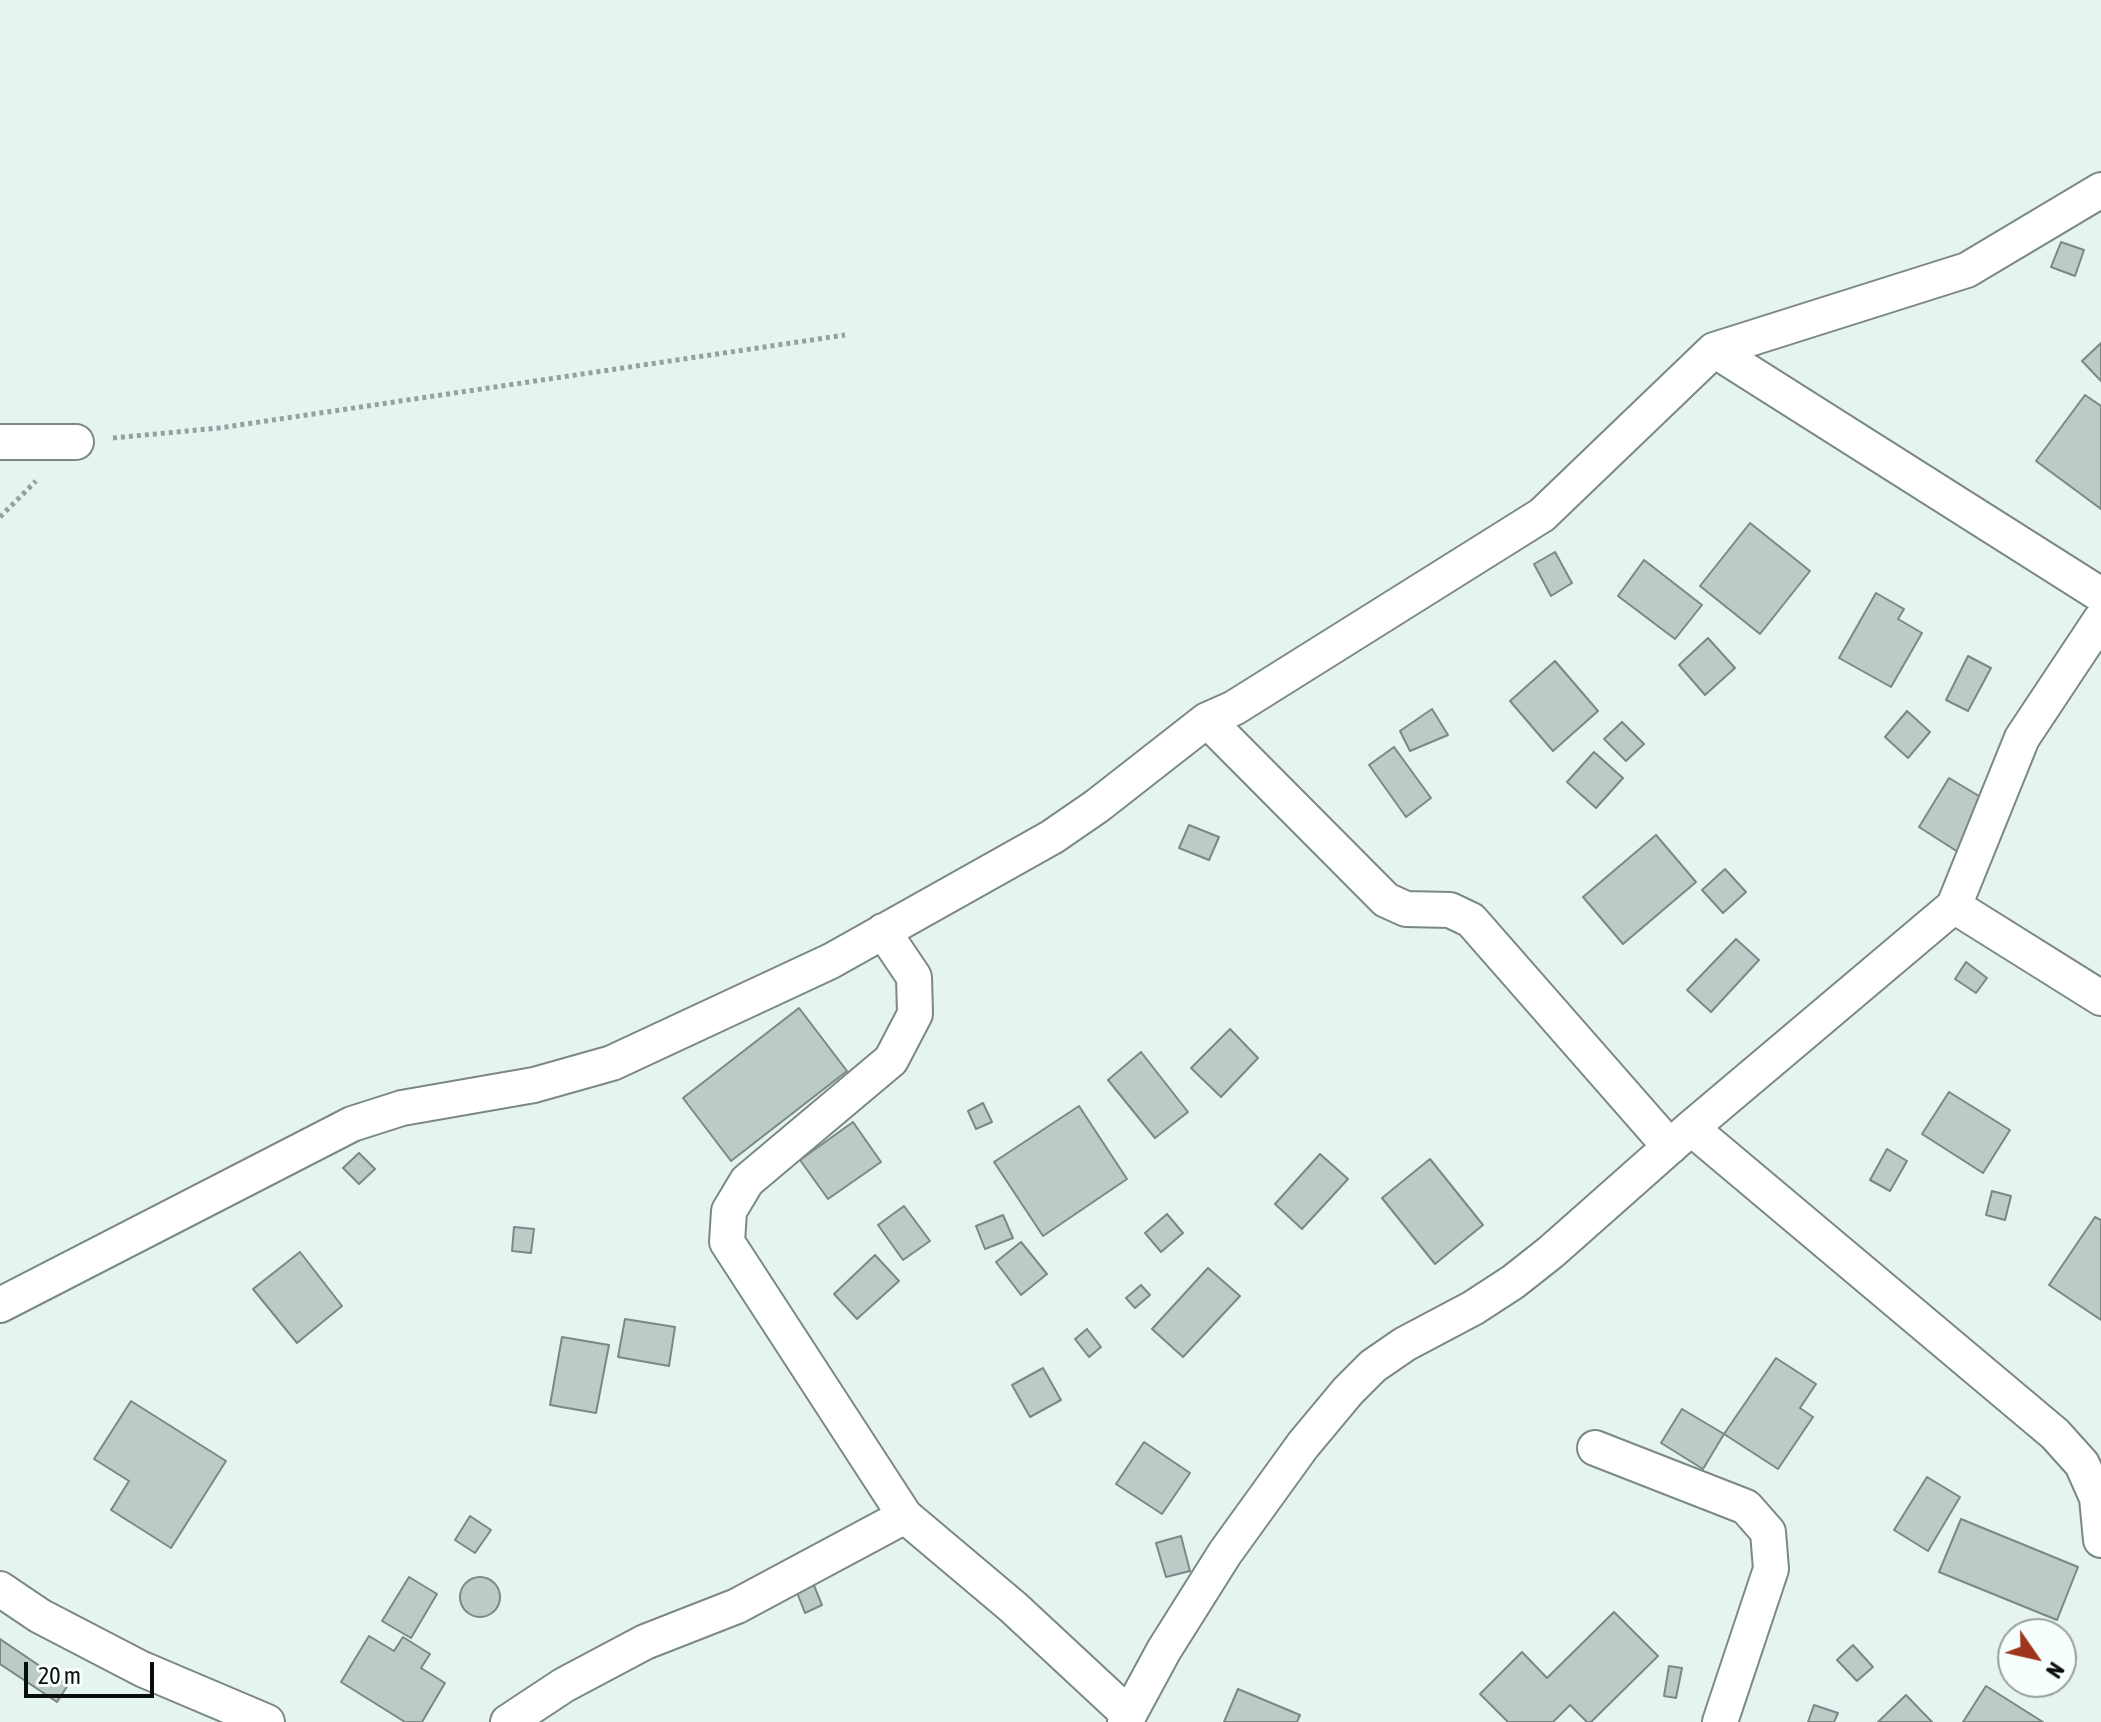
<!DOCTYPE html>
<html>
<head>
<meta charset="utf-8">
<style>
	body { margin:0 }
	#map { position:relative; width:2101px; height:1722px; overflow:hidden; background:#e5f3f1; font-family:"Asap Condensed",sans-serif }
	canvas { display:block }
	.north { position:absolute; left:1997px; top:1618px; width:80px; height:80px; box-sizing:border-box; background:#f6fffe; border:2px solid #989f9e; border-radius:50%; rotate:124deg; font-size:22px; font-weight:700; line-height:32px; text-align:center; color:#0a0f0e }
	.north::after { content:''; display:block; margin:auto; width:28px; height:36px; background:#9e351c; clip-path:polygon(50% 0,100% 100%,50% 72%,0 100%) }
	.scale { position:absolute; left:24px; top:1662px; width:130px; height:36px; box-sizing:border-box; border:4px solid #0a0f0e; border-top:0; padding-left:10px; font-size:24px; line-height:28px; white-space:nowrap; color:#0a0f0e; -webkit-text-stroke:6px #f6fffe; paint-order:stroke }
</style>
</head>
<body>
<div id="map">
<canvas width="2101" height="1722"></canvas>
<div class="north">N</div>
<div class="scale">20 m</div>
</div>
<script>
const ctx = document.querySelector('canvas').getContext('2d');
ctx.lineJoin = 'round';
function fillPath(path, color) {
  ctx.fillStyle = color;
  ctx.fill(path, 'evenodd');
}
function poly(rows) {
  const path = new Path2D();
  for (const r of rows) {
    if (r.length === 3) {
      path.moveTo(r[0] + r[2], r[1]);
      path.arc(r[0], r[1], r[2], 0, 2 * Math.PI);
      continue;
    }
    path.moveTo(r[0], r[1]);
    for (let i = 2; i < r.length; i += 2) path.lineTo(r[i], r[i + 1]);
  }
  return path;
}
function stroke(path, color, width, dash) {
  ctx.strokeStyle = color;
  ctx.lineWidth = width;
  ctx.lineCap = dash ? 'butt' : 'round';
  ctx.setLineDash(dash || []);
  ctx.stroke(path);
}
const building = poly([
	[2061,242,2084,250,2075,276,2051,267,2061,242],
	[2101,343,2101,381,2082,361,2101,343],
	[2085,395,2101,406,2101,509,2036,461,2085,395],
	[1750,523,1810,571,1760,634,1700,586,1750,523],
	[1555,552,1572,583,1551,596,1534,564,1555,552],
	[1644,560,1702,605,1675,639,1618,596,1644,560],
	[1876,593,1904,609,1898,619,1922,633,1891,687,1839,658,1876,593],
	[1708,638,1735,668,1705,695,1679,665,1708,638],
	[1968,656,1991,668,1968,711,1946,700,1968,656],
	[1555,661,1598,711,1553,751,1510,701,1555,661],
	[1432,709,1448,735,1410,751,1400,731,1432,709],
	[1907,711,1930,732,1908,758,1885,737,1907,711],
	[1622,722,1644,744,1626,761,1604,739,1622,722],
	[1394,747,1431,798,1406,817,1369,765,1394,747],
	[1594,752,1623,778,1596,808,1567,782,1594,752],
	[1949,778,1989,802,1958,852,1919,827,1949,778],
	[1189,825,1219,837,1209,860,1179,848,1189,825],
	[1656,835,1696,882,1623,944,1583,897,1656,835],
	[1725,869,1746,892,1723,913,1702,890,1725,869],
	[1736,939,1759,960,1711,1012,1687,990,1736,939],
	[1966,962,1987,978,1976,993,1955,979,1966,962],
	[799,1008,847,1071,731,1161,683,1098,799,1008],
	[1230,1029,1258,1058,1221,1097,1191,1068,1230,1029],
	[1141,1052,1188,1112,1155,1138,1108,1080,1141,1052],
	[1949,1092,2010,1130,1983,1173,1922,1134,1949,1092],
	[983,1103,992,1122,976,1129,968,1111,983,1103],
	[1079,1106,1127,1179,1043,1236,994,1162,1079,1106],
	[853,1122,881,1162,828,1199,800,1160,853,1122],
	[1887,1149,1907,1161,1890,1191,1870,1180,1887,1149],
	[359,1153,375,1169,359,1184,343,1168,359,1153],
	[1320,1154,1348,1179,1302,1229,1275,1204,1320,1154],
	[1430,1159,1483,1225,1435,1264,1382,1198,1430,1159],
	[1992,1191,2011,1196,2005,1220,1986,1215,1992,1191],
	[904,1206,930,1241,903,1260,878,1225,904,1206],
	[1167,1214,1183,1233,1161,1252,1145,1233,1167,1214],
	[1003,1215,1013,1238,985,1249,976,1226,1003,1215],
	[2095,1217,2101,1220,2101,1320,2049,1285,2095,1217],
	[514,1227,534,1229,531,1253,512,1251,514,1227],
	[1021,1242,1047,1274,1021,1295,996,1262,1021,1242],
	[300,1252,342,1306,297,1343,253,1289,300,1252],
	[875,1255,899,1281,857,1319,834,1294,875,1255],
	[1208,1268,1240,1296,1183,1357,1152,1329,1208,1268],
	[1141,1285,1150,1295,1135,1308,1126,1298,1141,1285],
	[625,1319,675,1327,669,1366,618,1357,625,1319],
	[1087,1329,1101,1347,1089,1357,1075,1339,1087,1329],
	[562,1337,609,1345,596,1413,550,1405,562,1337],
	[1776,1358,1816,1384,1800,1408,1813,1417,1778,1469,1724,1434,1776,1358],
	[1043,1368,1061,1400,1030,1417,1012,1385,1043,1368],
	[131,1401,226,1461,171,1548,111,1510,129,1481,94,1459,131,1401],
	[1682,1409,1724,1434,1703,1469,1661,1443,1682,1409],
	[1144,1442,1190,1473,1162,1514,1116,1484,1144,1442],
	[1927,1477,1960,1497,1928,1551,1894,1530,1927,1477],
	[470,1516,491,1530,475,1553,455,1540,470,1516],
	[1961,1519,2078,1567,2057,1620,1939,1572,1961,1519],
	[1181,1536,1190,1571,1166,1577,1156,1543,1181,1536],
	[409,1577,437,1594,411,1638,382,1621,409,1577],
	[480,1597,20],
	[813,1583,822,1605,805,1613,796,1590,813,1583],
	[1614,1612,1658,1656,1591,1722,1587,1722,1570,1705,1553,1722,1508,1722,1480,1694,1522,1652,1547,1678,1614,1612],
	[369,1636,394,1651,403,1637,430,1654,421,1668,445,1683,422,1722,405,1722,341,1682,369,1636],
	[0,1639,68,1685,57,1702,0,1664,0,1639],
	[1853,1645,1873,1667,1857,1681,1837,1660,1853,1645],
	[1669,1666,1682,1668,1676,1698,1664,1696,1669,1666],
	[1986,1686,2043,1722,1963,1722,1986,1686],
	[1238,1689,1300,1715,1297,1722,1224,1722,1238,1689],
	[1906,1695,1932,1722,1878,1722,1906,1695],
	[1814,1705,1838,1713,1834,1722,1808,1722,1814,1705]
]);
const path = poly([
	[113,438,219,428,845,335],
	[0,517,36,481]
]);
const street = poly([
	[1714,350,2101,595],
	[0,442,76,442],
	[1207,720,1386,900,1406,909,1450,910,1471,920,1670,1147],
	[1954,906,2101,998],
	[883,931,914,977,915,1014,891,1060,747,1181,729,1211,727,1242,905,1516],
	[1691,1128,1954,906,2022,738,2101,619],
	[0,1305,352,1124,402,1108,534,1085,612,1063,831,961,1052,837,1097,806,1207,720,1234,708,1542,515,1714,350,1967,270,2101,190],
	[1595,1448,1746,1507,1768,1532,1771,1569,1720,1722],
	[0,1589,40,1616,142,1669,267,1722],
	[508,1722,564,1685,645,1642,737,1606,905,1516,1013,1607,1128,1714],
	[1125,1722,1164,1650,1225,1553,1303,1445,1348,1391,1373,1366,1405,1344,1473,1308,1513,1282,1551,1252,1691,1128,2055,1434,2082,1464,2097,1498,2101,1540]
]);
fillPath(building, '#bccac8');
stroke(building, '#7b8886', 2);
stroke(street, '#7b8886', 38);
stroke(path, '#96a19f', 5, [4, 4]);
stroke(street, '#fff', 34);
</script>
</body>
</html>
